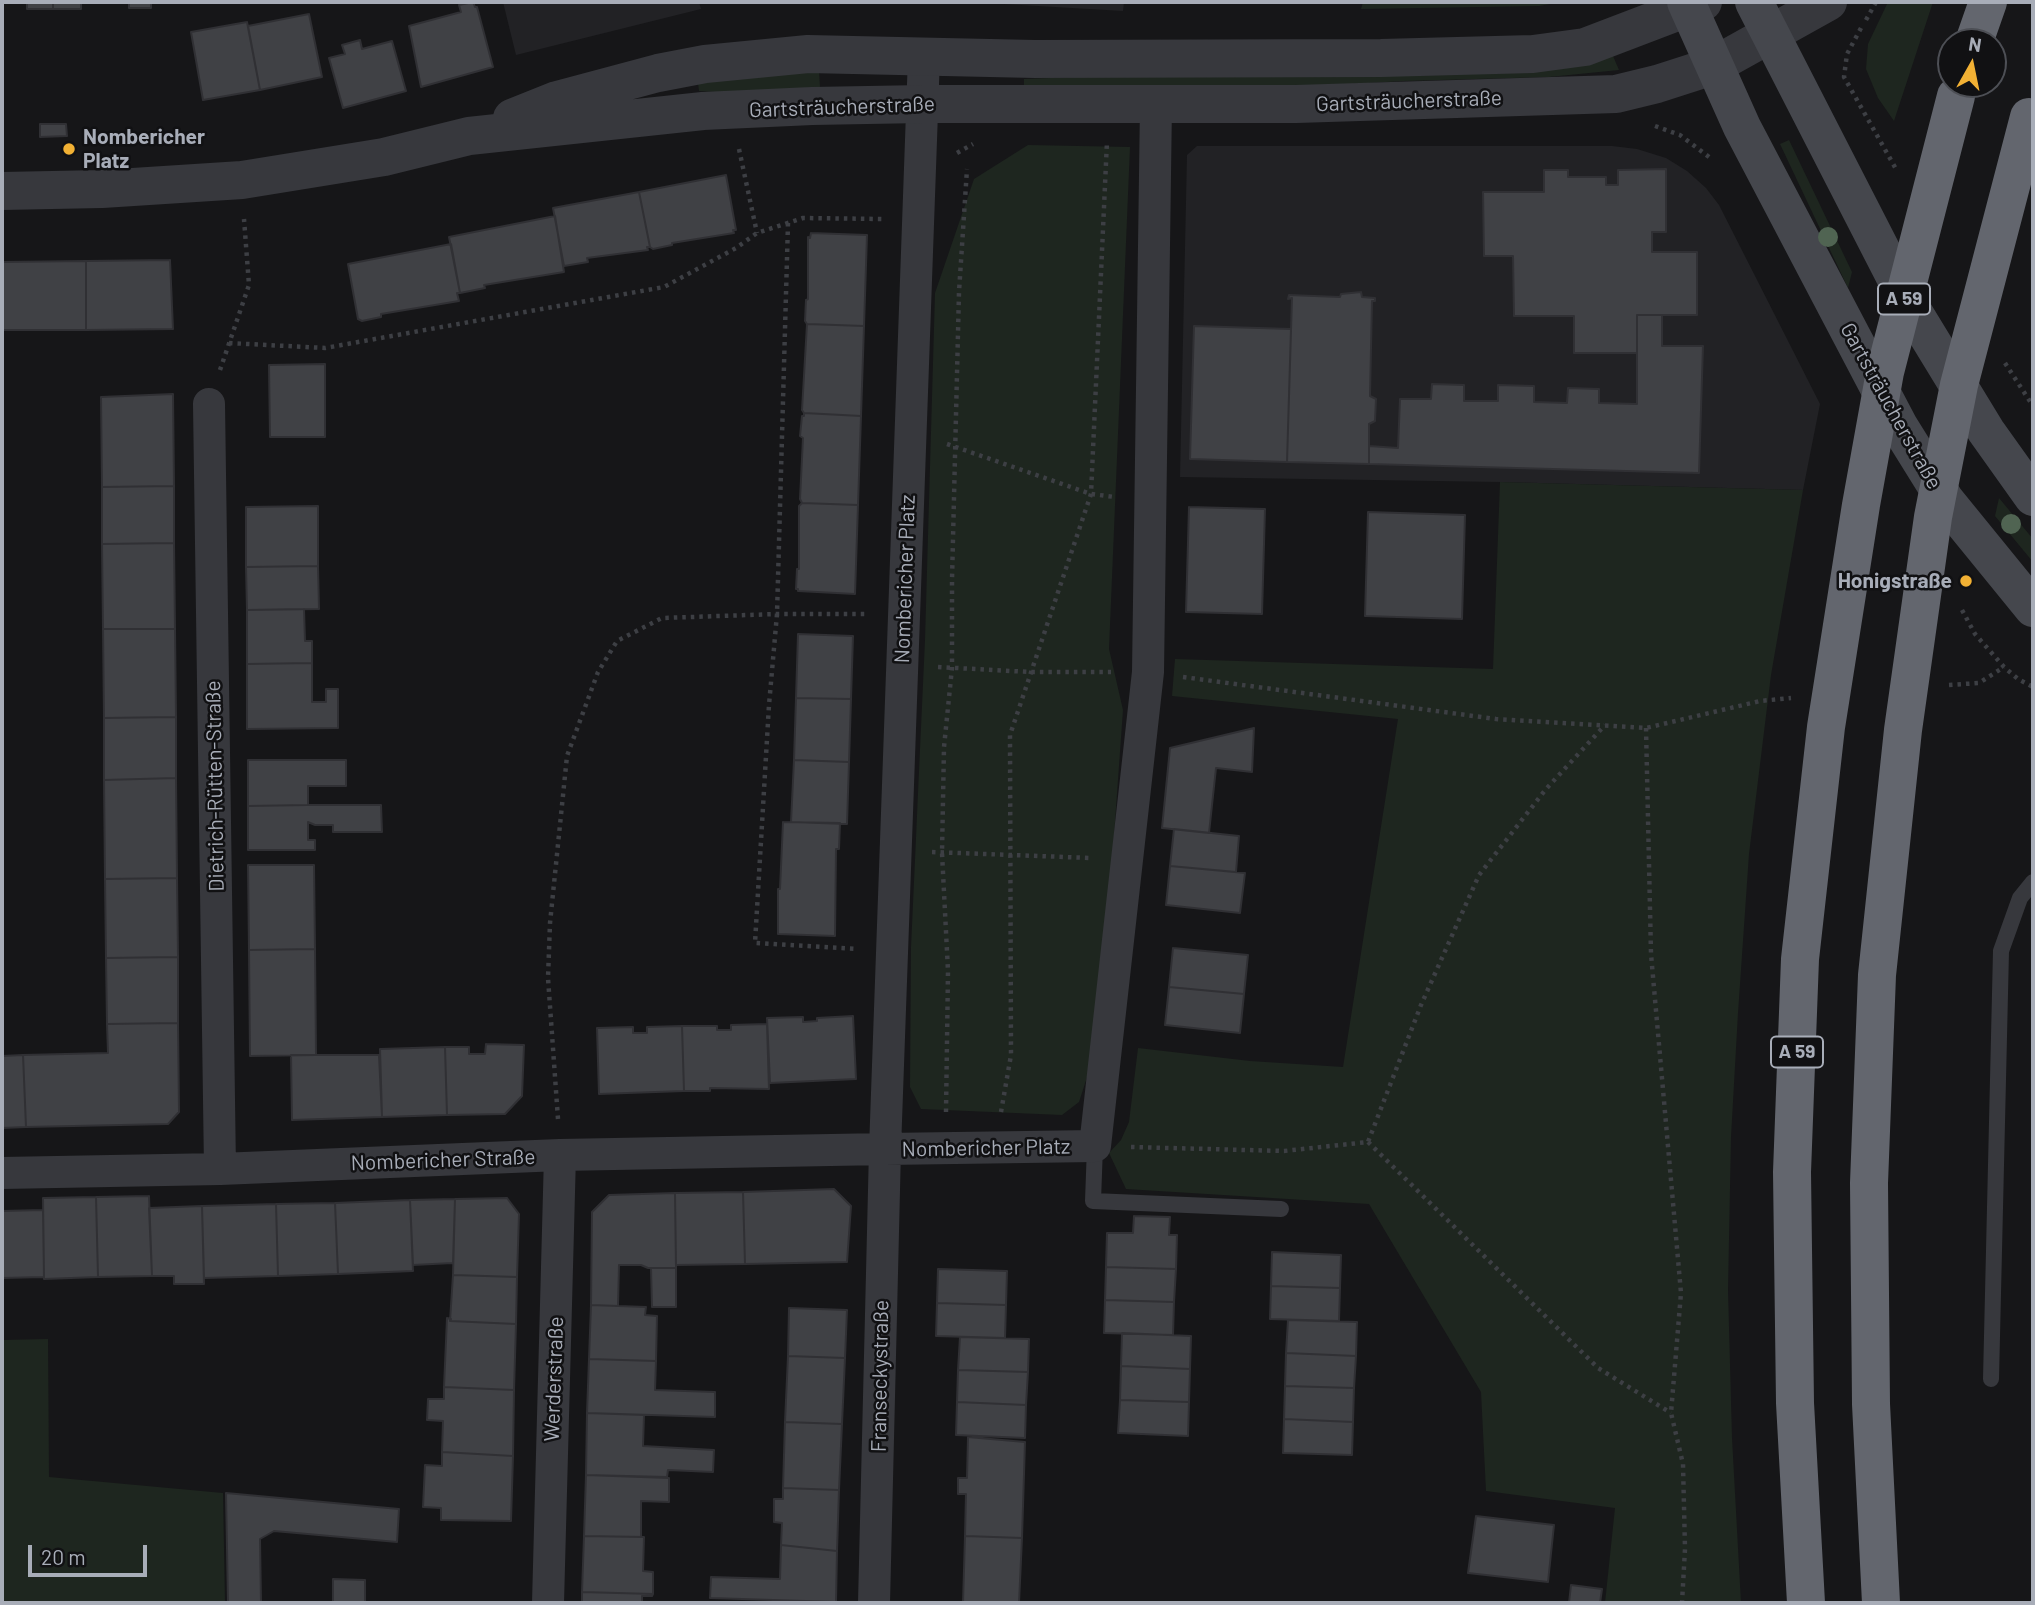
<!DOCTYPE html>
<html>
<head>
<meta charset="utf-8">
<style>
	body { margin:0 }
	#map { position:relative; width:2035px; height:1605px; overflow:hidden; background:#161618; font-family:Barlow,sans-serif }
	canvas { display:block }
	.frame { position:absolute; inset:0; border:4px solid #a8adb8; pointer-events:none }
	.north { position:absolute; left:1937px; top:28px; width:70px; height:70px; box-sizing:border-box; background:#111113; border:2px solid #4d4f55; border-radius:50%; rotate:9deg; font-size:19px; font-weight:700; line-height:28px; text-align:center; color:#a8adb8 }
	.north::after { content:''; display:block; margin:auto; width:24px; height:32px; background:#f2b134; clip-path:polygon(50% 0,100% 100%,50% 72%,0 100%) }
	.scale { position:absolute; left:28px; top:1545px; width:119px; height:32px; box-sizing:border-box; border:4px solid #a8adb8; border-top:0; padding-left:9px; font-size:21px; line-height:24px; white-space:nowrap; color:#a8adb8; -webkit-text-stroke:5px #111113; paint-order:stroke }
</style>
</head>
<body>
<div id="map">
<canvas width="2035" height="1605"></canvas>
<div class="frame"></div>
<div class="north">N</div>
<div class="scale">20 m</div>
</div>
<script>
const ctx = document.querySelector('canvas').getContext('2d');
ctx.lineJoin = 'round';
function fillPath(path, color) {
  ctx.fillStyle = color;
  ctx.fill(path, 'evenodd');
}
function poly(rows) {
  const path = new Path2D();
  for (const r of rows) {
    path.moveTo(r[0], r[1]);
    for (let i = 2; i < r.length; i += 2) path.lineTo(r[i], r[i + 1]);
  }
  return path;
}
function stroke(path, color, width, dash) {
  ctx.strokeStyle = color;
  ctx.lineWidth = width;
  ctx.lineCap = dash ? 'butt' : 'round';
  ctx.setLineDash(dash || []);
  ctx.stroke(path);
}
function drawText(font, color, halo, rows, align = 'center') {
  ctx.font = font + ' Barlow,sans-serif';
  ctx.lineWidth = 5;
  ctx.setLineDash([]);
  ctx.textBaseline = 'middle';
  ctx.strokeStyle = halo;
  ctx.fillStyle = color;
  for (const [text, x, y, turn = 0] of rows) {
    ctx.save();
    ctx.translate(x, y);
    ctx.rotate((+turn || 0) * Math.PI / 180);
    ctx.textAlign = isNaN(turn) ? turn : align;
    if (halo) ctx.strokeText(text, 0, 0);
    ctx.fillText(text, 0, 0);
    ctx.restore();
  }
}
const built = poly([
	[503,2,699,2,701,9,516,55],
	[970,2,1124,2,1123,11],
	[1197,146,1612,146,1637,149,1666,158,1687,171,1706,188,1719,205,1820,404,1803,490,1500,482,1180,477,1187,155]
]);
const green = poly([
	[1363,2,1561,2,1539,6,1361,9],
	[1888,2,1933,2,1894,121,1878,98,1866,69,1868,44],
	[1613,56,1619,70,1549,77,1404,81,1264,89,1024,88,1024,79],
	[819,71,820,87,730,93,699,91,698,83],
	[1789,140,1852,272,1848,288,1780,144],
	[1028,145,1130,147,1109,649,1123,710,1112,864,1091,1065,1079,1102,1062,1115,921,1109,910,1087,911,947,925,640,935,293,974,179],
	[1500,482,1803,490,1771,675,1749,854,1738,1013,1731,1137,1728,1290,1732,1438,1741,1603,1605,1603,1615,1508,1486,1491,1481,1392,1369,1204,1126,1189,1109,1153,1121,1140,1129,1122,1138,1048,1250,1061,1343,1067,1398,719,1172,696,1175,659,1493,669],
	[1999,498,2033,539,2033,562,1995,516],
	[48,1339,49,1477,223,1493,225,1603,2,1603,2,1340]
]);
const building = poly([
	[27,2,53,2,53,9,27,9,27,2],
	[53,2,81,2,81,9,53,9,53,2],
	[129,2,151,2,151,8,129,8,129,2],
	[473,2,475,7,477,7,493,67,421,87,409,26,461,12,459,5,473,2],
	[309,14,322,77,260,90,248,26,309,14],
	[247,22,260,90,203,100,191,32,247,22],
	[360,40,362,49,392,41,406,91,343,108,329,58,345,54,342,45,360,40],
	[40,124,66,124,67,136,40,137,40,124],
	[1666,169,1666,232,1652,232,1652,252,1697,252,1697,315,1637,315,1637,353,1574,353,1574,316,1514,316,1513,256,1484,256,1483,192,1544,192,1544,170,1568,170,1568,177,1606,177,1606,185,1618,185,1618,170,1666,169],
	[726,175,736,230,733,230,734,233,672,243,672,245,653,249,650,247,639,192,726,175],
	[639,192,650,247,647,247,648,250,587,258,588,262,564,266,553,208,639,192],
	[555,216,564,272,484,285,485,288,460,293,449,237,555,216],
	[811,233,867,235,864,326,807,324,805,321,806,300,808,299,808,237,810,238,811,233],
	[451,244,460,293,457,293,459,301,381,314,381,317,362,321,358,319,348,264,451,244],
	[170,260,173,329,86,330,86,261,170,260],
	[86,261,86,330,2,330,2,262,86,261],
	[1361,292,1362,297,1375,298,1375,301,1372,301,1370,396,1376,399,1375,421,1369,424,1369,464,1287,462,1292,298,1288,299,1289,295,1340,297,1341,294,1361,292],
	[1637,315,1662,315,1662,346,1703,346,1699,473,1369,464,1369,446,1398,448,1400,399,1431,399,1432,384,1464,385,1464,401,1498,401,1498,385,1534,386,1534,402,1567,403,1568,388,1599,389,1599,403,1637,404,1637,315],
	[807,324,864,326,861,416,804,413,802,410,807,324],
	[1194,326,1291,329,1287,462,1190,459,1194,326],
	[325,364,325,437,270,437,269,365,325,364],
	[173,394,174,486,102,487,101,397,173,394],
	[804,413,861,416,858,505,802,503,800,499,803,438,800,436,802,416,804,416,804,413],
	[174,486,174,543,102,544,102,487,174,486],
	[802,503,858,505,855,594,798,591,798,589,796,589,797,569,799,569,799,506,802,503],
	[318,506,318,566,246,567,246,507,318,506],
	[1189,507,1265,509,1262,614,1186,612,1189,507],
	[1368,512,1465,515,1462,619,1365,616,1368,512],
	[174,543,175,629,103,629,102,544,174,543],
	[318,566,319,609,247,610,246,567,318,566],
	[304,609,305,641,312,641,312,663,247,664,247,610,304,609],
	[103,629,175,629,176,717,104,718,103,629],
	[798,634,853,636,851,699,796,698,798,634],
	[312,663,312,702,326,702,326,689,338,689,338,728,247,729,247,664,312,663],
	[796,698,851,699,849,762,794,760,796,698],
	[176,717,176,778,104,780,104,718,176,717],
	[1254,728,1252,772,1216,768,1209,833,1162,828,1170,748,1254,728],
	[248,760,346,760,346,786,308,786,308,805,248,806,248,760],
	[794,760,849,762,847,824,791,822,794,760],
	[176,778,177,878,105,879,104,780,176,778],
	[308,805,381,805,382,832,333,832,333,825,315,825,308,822,308,840,315,840,315,850,248,850,248,806,308,805],
	[783,822,840,823,839,849,836,849,835,936,778,934,778,889,780,889,783,822],
	[1174,829,1239,836,1236,872,1170,866,1174,829],
	[248,865,314,865,315,949,249,950,248,865],
	[1170,866,1245,873,1240,913,1166,905,1170,866],
	[177,878,178,957,106,958,105,879,177,878],
	[1173,948,1248,955,1244,994,1169,987,1173,948],
	[315,949,316,1055,250,1056,249,950,315,949],
	[178,957,178,1023,107,1024,106,958,178,957],
	[1169,987,1244,994,1240,1033,1165,1025,1169,987],
	[853,1016,856,1079,770,1083,767,1018,803,1017,803,1022,817,1021,817,1018,853,1016],
	[178,1023,179,1112,168,1124,26,1127,23,1055,108,1053,107,1024,178,1023],
	[767,1024,769,1089,710,1088,710,1091,684,1091,682,1026,717,1026,717,1030,731,1030,731,1025,767,1024],
	[682,1026,684,1091,599,1094,597,1028,633,1027,633,1033,647,1033,647,1027,682,1026],
	[486,1044,524,1045,522,1096,505,1114,447,1115,445,1047,469,1047,469,1054,485,1054,486,1044],
	[445,1047,447,1115,382,1117,380,1049,445,1047],
	[23,1055,26,1127,2,1128,2,1056,23,1055],
	[291,1055,379,1055,382,1117,292,1120,291,1055],
	[834,1189,851,1206,847,1262,745,1264,743,1192,834,1189],
	[743,1192,745,1264,676,1265,675,1193,743,1192],
	[675,1193,676,1268,648,1268,641,1265,619,1265,618,1306,591,1305,592,1212,609,1195,675,1193],
	[149,1196,152,1276,98,1277,96,1197,149,1196],
	[96,1197,98,1277,44,1279,43,1198,96,1197],
	[507,1198,519,1214,517,1277,453,1275,455,1199,507,1198],
	[455,1199,453,1263,413,1265,410,1200,455,1199],
	[410,1200,413,1271,338,1274,335,1203,410,1200],
	[335,1203,338,1274,278,1276,276,1204,335,1203],
	[276,1204,278,1276,204,1278,202,1206,276,1204],
	[202,1206,204,1284,174,1284,174,1276,152,1276,149,1208,202,1206],
	[43,1210,44,1277,2,1278,2,1211,43,1210],
	[1134,1216,1170,1217,1169,1235,1177,1235,1176,1269,1106,1267,1107,1233,1133,1233,1134,1216],
	[1272,1252,1341,1255,1340,1288,1271,1286,1272,1252],
	[1106,1267,1176,1269,1174,1302,1105,1300,1106,1267],
	[651,1268,676,1268,676,1307,652,1307,651,1268],
	[938,1269,1007,1271,1006,1305,937,1303,938,1269],
	[453,1275,517,1277,516,1324,450,1321,453,1275],
	[1271,1286,1340,1288,1339,1321,1270,1319,1271,1286],
	[1105,1300,1174,1302,1173,1335,1104,1333,1105,1300],
	[937,1303,1006,1305,1005,1338,936,1336,937,1303],
	[591,1305,646,1307,645,1315,657,1316,656,1361,589,1359,591,1305],
	[789,1308,847,1310,845,1358,788,1356,789,1308],
	[447,1318,451,1319,450,1321,516,1324,514,1390,444,1387,447,1318],
	[1288,1320,1357,1322,1356,1356,1286,1353,1288,1320],
	[1122,1333,1191,1336,1190,1369,1121,1366,1122,1333],
	[960,1337,1029,1339,1028,1372,958,1370,960,1337],
	[1286,1353,1356,1356,1354,1388,1285,1386,1286,1353],
	[788,1356,845,1358,842,1424,785,1422,788,1356],
	[589,1359,656,1361,655,1390,715,1392,715,1417,587,1413,589,1359],
	[1121,1366,1190,1369,1189,1402,1120,1400,1121,1366],
	[958,1370,1028,1372,1026,1405,957,1402,958,1370],
	[1285,1386,1354,1388,1353,1422,1284,1419,1285,1386],
	[444,1387,514,1390,513,1456,442,1452,443,1421,427,1420,428,1399,444,1399,444,1387],
	[1120,1400,1189,1402,1188,1436,1118,1433,1120,1400],
	[957,1402,1026,1405,1025,1438,956,1435,957,1402],
	[587,1413,644,1415,643,1446,714,1450,713,1472,668,1470,667,1477,586,1475,587,1413],
	[1284,1419,1353,1422,1352,1455,1283,1453,1284,1419],
	[785,1422,842,1424,839,1490,783,1488,785,1422],
	[968,1437,1025,1442,1022,1538,965,1536,966,1494,958,1494,958,1478,967,1478,968,1437],
	[442,1452,513,1456,511,1521,441,1520,441,1508,423,1507,425,1465,442,1466,442,1452],
	[586,1475,669,1478,669,1502,641,1501,641,1537,584,1536,586,1475],
	[783,1488,839,1490,837,1551,781,1545,782,1523,774,1522,774,1499,783,1499,783,1488],
	[226,1493,399,1509,397,1542,274,1531,260,1539,261,1603,228,1603,226,1493],
	[1476,1516,1554,1525,1548,1582,1468,1573,1476,1516],
	[584,1536,644,1537,643,1571,653,1572,653,1594,582,1592,584,1536],
	[965,1536,1022,1538,1019,1603,963,1603,965,1536],
	[781,1545,837,1551,836,1602,710,1598,711,1577,780,1579,781,1545],
	[333,1579,365,1580,365,1603,333,1603,333,1579],
	[1571,1585,1602,1589,1600,1603,1569,1603,1571,1585],
	[582,1592,653,1594,652,1596,642,1596,642,1603,582,1603,582,1592]
]);
const path = poly([
	[1866,20,1876,2],
	[1861,28,1847,54,1844,77,1896,169],
	[1655,126,1680,135,1713,160],
	[739,149,757,233],
	[957,153,973,144],
	[788,223,777,614,769,705,755,943,857,949],
	[229,343,325,348,664,287,736,248,757,233,803,218,882,219],
	[2005,363,2033,406],
	[220,370,249,285,244,219],
	[947,444,1091,494,1115,497],
	[1962,610,1975,634,2004,667,2018,679,2033,687],
	[938,667,1030,672,1111,672],
	[1183,677,1496,719,1646,728,1760,701,1791,698],
	[1949,685,1979,683,2004,667],
	[1646,728,1651,954,1681,1293,1671,1413,1683,1464,1685,1549,1682,1603],
	[932,852,1091,858],
	[946,1112,948,971,942,853,944,747,952,668,952,580,959,292,967,169],
	[1001,1112,1011,1055,1010,735,1091,494,1107,141],
	[558,1119,548,978,550,923,567,756,598,672,617,641,662,618,777,614,868,614],
	[1368,1142,1598,1368,1671,1413],
	[1131,1147,1284,1151,1368,1142,1421,1005,1479,875,1546,789,1605,725],
	[2031,1603,2033,1602]
]);
const service = poly([
	[1095,1146,1093,1201,1281,1209],
	[1991,1379,2001,951,2020,898,2033,882]
]);
const minor = poly([
	[924,56,885,1149,1095,1146,1148,672,1156,104],
	[209,404,220,1169],
	[2,1173,220,1169,560,1155,885,1149,874,1603],
	[548,1603,560,1155]
]);
const tertiary = poly([
	[512,118,557,100,658,73,705,64,808,54,1035,59,1381,58,1533,54,1585,47,1703,2],
	[2,191,102,189,242,180,384,157,469,136,703,111,812,106,923,104,1296,104,1616,94,1657,84,1713,66,1828,2]
]);
const secondary = poly([
	[1686,2,1742,127,1899,426,1945,500,2033,608],
	[1754,2,1911,308,1986,431,2033,497]
]);
const motorway = poly([
	[1974,42,1988,2]
]);
const motorwayBridge = poly([
	[1806,1603,1795,1403,1792,1172,1800,959,1826,727,1861,505,1885,372,1956,96],
	[1881,1603,1871,1404,1869,1183,1877,975,1903,730,1933,517,1959,385,2029,117]
]);
const trees = [
	[1828,237],
	[2011,524]
];
const markers = [
	[69,149,7,"#f2b134"],
	[1966,581,7,"#f2b134"]
];
const shields = [
	[1904,299,52],
	[1797,1052,52]
];
const shieldNames = [
	["A 59",1904,299],
	["A 59",1797,1052]
];
const streetNames = [
	["Gartsträucherstraße",1409,101,-2],
	["Gartsträucherstraße",842,107,-2],
	["Gartsträucherstraße",1891,406,61],
	["Nombericher Platz",905,579,-88],
	["Dietrich-Rütten-Straße",215,786,-91],
	["Nombericher Platz",986,1148,-1],
	["Nombericher Straße",443,1160,-2],
	["Franseckystraße",880,1376,-89],
	["Werderstraße",554,1379,-88]
];
const poiNames = [
	["Nombericher",83,137],
	["Platz",83,161],
	["Honigstraße",1952,581,"right"]
];
fillPath(built, '#222225');
fillPath(green, '#1e261f');
fillPath(building, '#404145');
stroke(building, '#303034', 2);
stroke(path, '#3d3f44', 4.5, [3.5, 5]);
stroke(service, '#37383d', 16);
stroke(minor, '#37383d', 32);
stroke(tertiary, '#37383d', 38);
stroke(secondary, '#45474d', 38);
stroke(motorway, '#63666e', 38);
stroke(motorwayBridge, '#63666e', 38);
ctx.fillStyle = '#506452';
for (const [x, y] of trees) {
  ctx.beginPath();
  ctx.arc(x, y, 10, 0, 2 * Math.PI);
  ctx.fill();
}
for (const [x, y, r, color] of markers) {
  const dot = new Path2D();
  dot.arc(x, y, r, 0, 2 * Math.PI);
  ctx.fillStyle = color;
  ctx.fill(dot);
  stroke(dot, '#111113', 2.5);
}
for (const [x, y, w] of shields) {
  const box = new Path2D();
  box.roundRect(x - w / 2, y - 15.5, w, 31, 5);
  ctx.fillStyle = '#111113';
  ctx.fill(box);
  stroke(box, '#a8adb8', 2);
}
drawText('bold 19px', '#a8adb8', null, shieldNames);
drawText('21px', '#a8adb8', '#111113', streetNames);
drawText('bold 21px', '#a8adb8', '#111113', poiNames, 'left');
</script>
</body>
</html>
